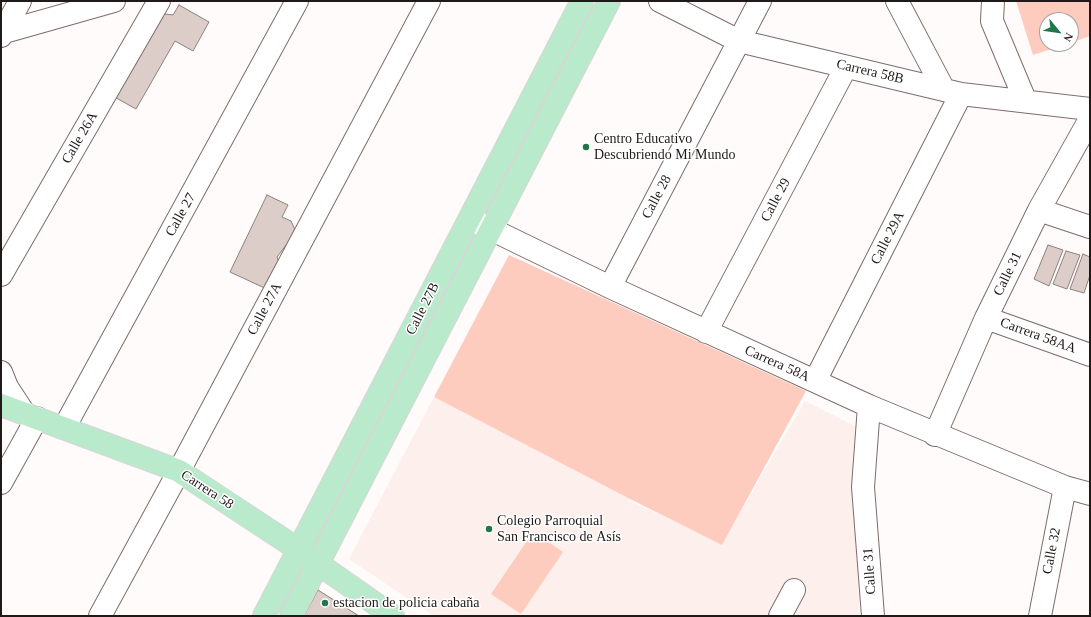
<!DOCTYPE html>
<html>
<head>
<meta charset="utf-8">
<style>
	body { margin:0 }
	#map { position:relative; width:1091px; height:617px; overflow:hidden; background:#fefbfa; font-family:"Times New Roman",serif }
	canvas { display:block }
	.frame { position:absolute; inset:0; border:2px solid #1f1918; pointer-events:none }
	.north { position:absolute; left:1039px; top:12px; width:40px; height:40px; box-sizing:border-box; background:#fff; border:1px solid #a5a3a3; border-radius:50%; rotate:119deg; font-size:11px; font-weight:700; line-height:16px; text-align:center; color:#1f1918 }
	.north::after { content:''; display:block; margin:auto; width:14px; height:18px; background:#21774b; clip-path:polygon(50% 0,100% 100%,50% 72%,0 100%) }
</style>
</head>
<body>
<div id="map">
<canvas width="1091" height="617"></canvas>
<div class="frame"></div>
<div class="north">N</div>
</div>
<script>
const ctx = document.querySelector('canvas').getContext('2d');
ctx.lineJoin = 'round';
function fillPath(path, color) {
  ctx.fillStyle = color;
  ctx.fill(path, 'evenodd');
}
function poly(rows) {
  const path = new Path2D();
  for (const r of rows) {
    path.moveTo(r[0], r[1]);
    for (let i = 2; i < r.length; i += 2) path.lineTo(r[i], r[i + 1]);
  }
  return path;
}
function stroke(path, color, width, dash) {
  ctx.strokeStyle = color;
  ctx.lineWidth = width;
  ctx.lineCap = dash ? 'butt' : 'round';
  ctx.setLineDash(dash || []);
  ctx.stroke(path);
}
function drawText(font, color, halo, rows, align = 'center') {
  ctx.font = font + ' "Times New Roman",serif';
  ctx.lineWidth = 3;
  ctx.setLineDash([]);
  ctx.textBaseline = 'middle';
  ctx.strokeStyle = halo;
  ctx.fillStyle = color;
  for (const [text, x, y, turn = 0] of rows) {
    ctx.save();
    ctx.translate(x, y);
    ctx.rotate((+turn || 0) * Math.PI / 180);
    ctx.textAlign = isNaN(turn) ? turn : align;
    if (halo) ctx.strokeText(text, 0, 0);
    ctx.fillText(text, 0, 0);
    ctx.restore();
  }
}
const built = poly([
	[434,397,630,499,624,511,630,501,722,544,805,401,855,426,852,488,860,616,434,616,349,559]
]);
const green = poly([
	[1016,1,1090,1,1090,36,1071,43,1071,20,1047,20,1047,44,1067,44,1033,55],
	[509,255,806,391,722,545,630,499,434,397],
	[533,532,563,552,521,614,491,594]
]);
const building = poly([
	[179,5,209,22,193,51,175,41,136,109,111,95,158,13,173,15,179,5],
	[267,195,288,205,282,217,291,221,296,232,277,257,282,269,271,291,230,272,267,195],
	[1048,245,1063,250,1049,286,1034,279,1048,245],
	[1066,251,1080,255,1067,289,1053,284,1066,251],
	[1083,254,1090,257,1090,275,1084,293,1070,289,1083,254],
	[318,590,359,616,304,616,318,590]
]);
const minor = poly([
	[660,1,739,41,961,94,1090,109],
	[897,1,944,90],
	[993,1,992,21,1025,100],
	[1,33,114,1],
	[1,36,20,1],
	[1039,210,1090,227],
	[470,219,610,287,869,406,1065,487,1090,494],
	[1,275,159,1],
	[610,287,760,1],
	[986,318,1090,355],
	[706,332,846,67],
	[1,372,7,387,24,413],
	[815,381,961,94],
	[869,406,863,487,873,616],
	[64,428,297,1],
	[935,435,986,318,1039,210,1090,119],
	[1,483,37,418],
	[100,616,179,471,429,1],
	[780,616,794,590],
	[1040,616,1065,487]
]);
const major = poly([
	[1,405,179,471,290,544,393,616],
	[264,616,582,1],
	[291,616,609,1]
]);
const markers = [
	[586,147,4,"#21774b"],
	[489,529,4,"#21774b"],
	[325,603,4,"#21774b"]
];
const streetNames = [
	["Carrera 58B",870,72,13],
	["Calle 26A",80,138,-60],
	["Calle 28",657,197,-62],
	["Calle 29",776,200,-62],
	["Calle 27",181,215,-61],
	["Calle 29A",888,238,-63],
	["Calle 31",1008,274,-64],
	["Calle 27A",265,309,-62],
	["Calle 27B",423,309,-63],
	["Carrera 58AA",1038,336,20],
	["Carrera 58A",777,364,24],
	["Carrera 58",207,490,33],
	["Calle 32",1052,551,-79],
	["Calle 31",870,571,-94]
];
const poiNames = [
	["Centro Educativo",594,139],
	["Descubriendo Mi Mundo",594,155],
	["Colegio Parroquial",497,521],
	["San Francisco de Asís",497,537],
	["estacion de policia cabaña",333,603]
];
fillPath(built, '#fdefeb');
fillPath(green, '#fecbbf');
fillPath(building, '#dccdc9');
stroke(building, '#8e807d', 1);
stroke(minor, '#7c6e6b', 24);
stroke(major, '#d7d6d5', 24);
stroke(minor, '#fff', 22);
stroke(major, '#b8eacb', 22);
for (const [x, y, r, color] of markers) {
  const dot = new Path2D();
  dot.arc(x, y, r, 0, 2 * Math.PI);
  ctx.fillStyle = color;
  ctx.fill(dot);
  stroke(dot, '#fff', 1.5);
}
drawText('14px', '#1f1918', '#fff', streetNames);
drawText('14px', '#1f1918', '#fff', poiNames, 'left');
</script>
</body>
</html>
